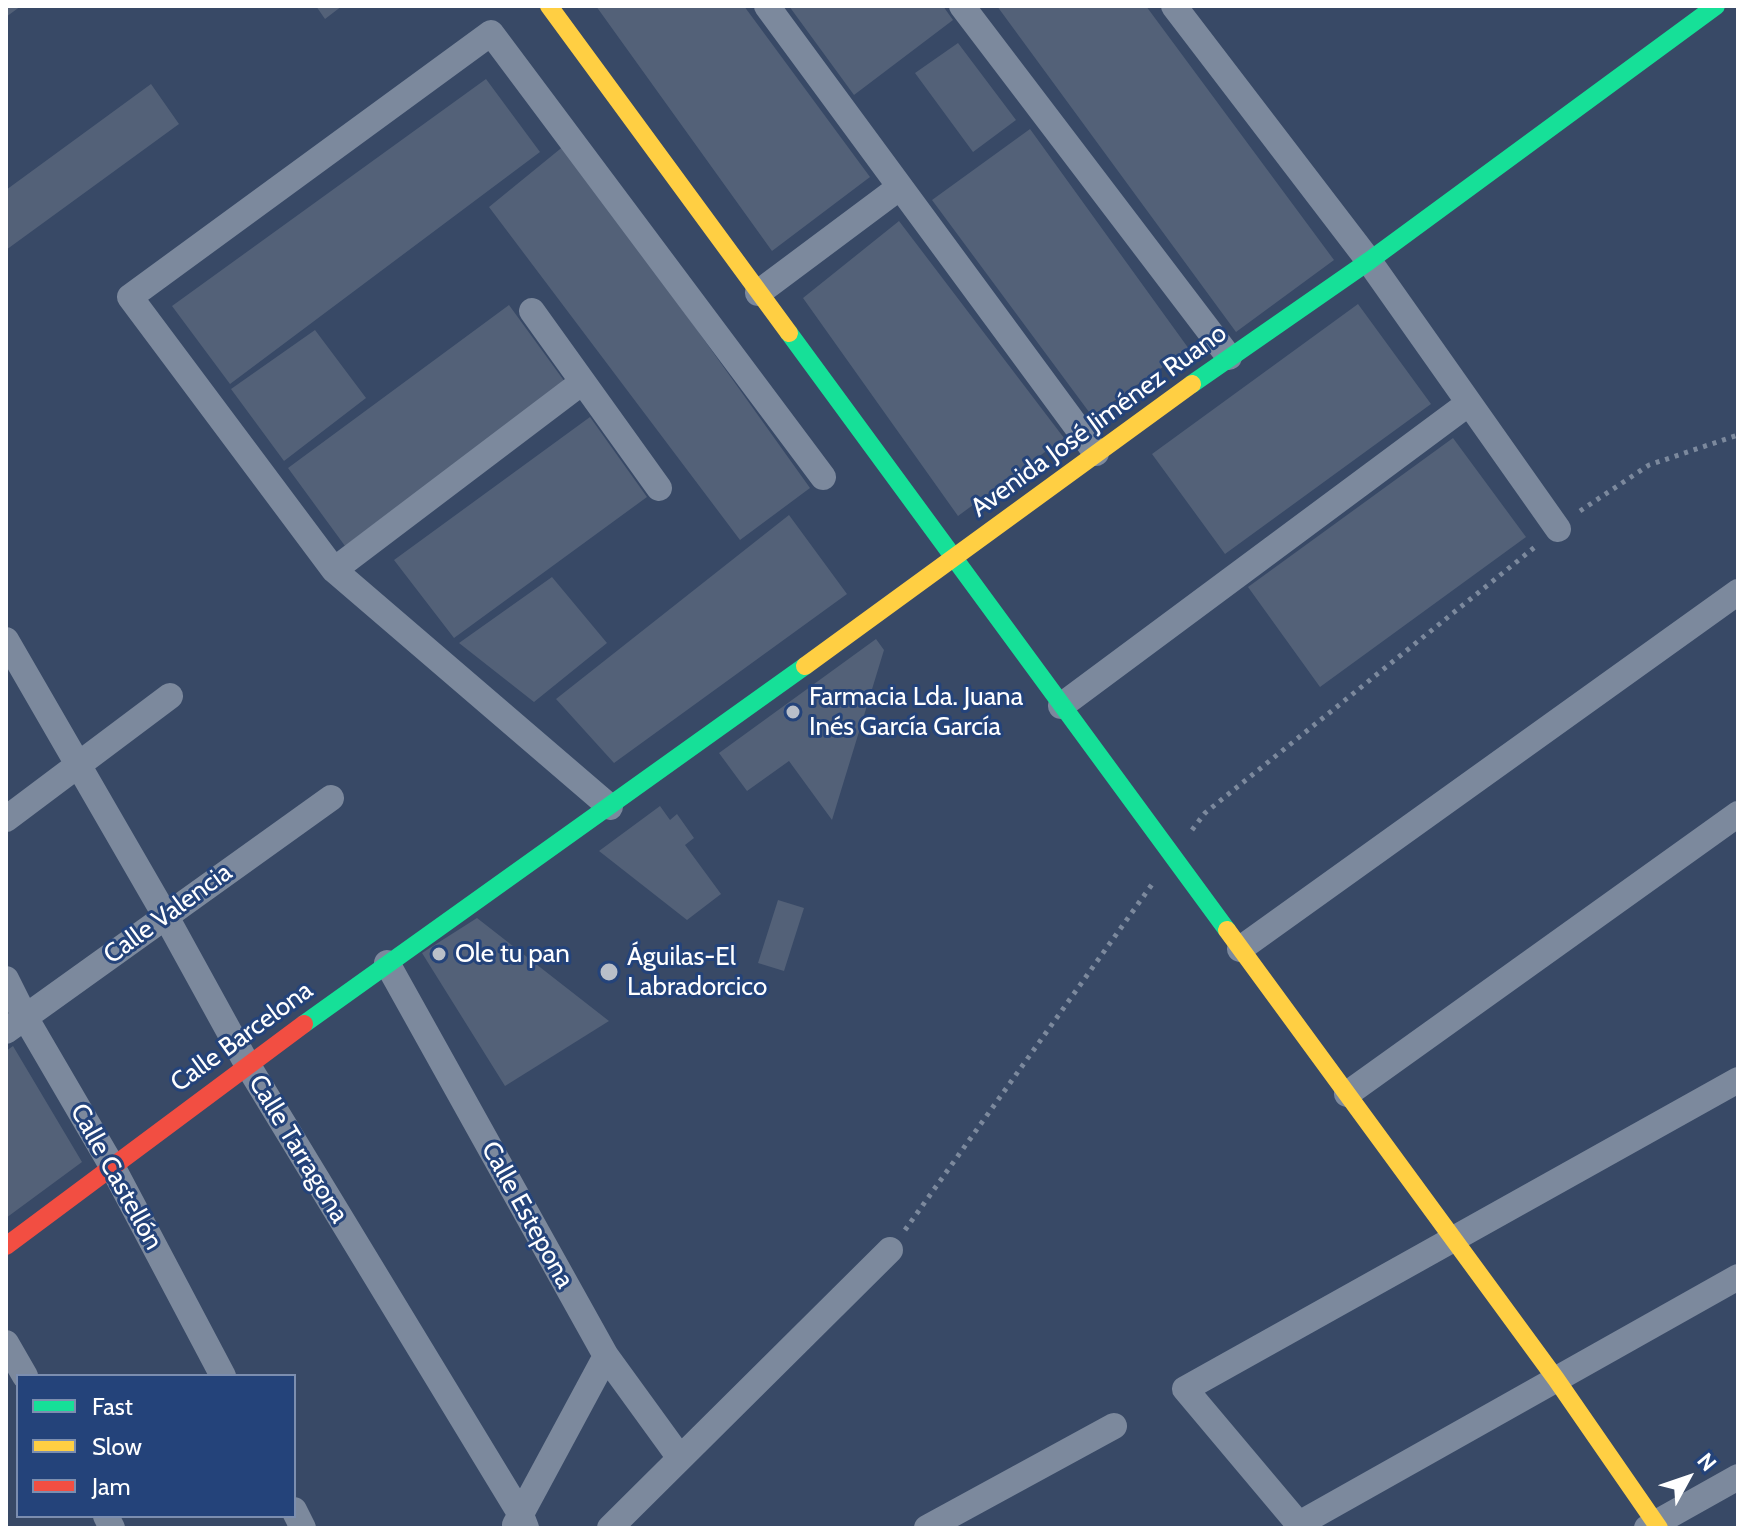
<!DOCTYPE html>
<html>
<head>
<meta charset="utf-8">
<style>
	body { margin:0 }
	#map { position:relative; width:1744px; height:1534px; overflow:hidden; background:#384966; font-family:Cabin,sans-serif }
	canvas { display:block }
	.frame { position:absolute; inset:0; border:8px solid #fff; pointer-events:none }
	.legend { position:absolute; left:16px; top:1374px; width:280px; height:144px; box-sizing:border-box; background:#24437a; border:2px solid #7c8eaf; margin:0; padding:10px 14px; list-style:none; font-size:24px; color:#fff }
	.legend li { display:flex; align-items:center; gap:16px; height:40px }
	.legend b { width:40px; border:2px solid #7c8eaf }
	.north { position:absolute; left:1648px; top:1438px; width:80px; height:80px; -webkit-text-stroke:6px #24437a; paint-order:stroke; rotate:50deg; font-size:22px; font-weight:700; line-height:32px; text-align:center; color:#fff }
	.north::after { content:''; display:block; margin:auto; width:28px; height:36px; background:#fff; clip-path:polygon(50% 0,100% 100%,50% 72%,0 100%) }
</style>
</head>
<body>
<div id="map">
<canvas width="1744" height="1534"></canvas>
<div class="frame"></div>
<ul class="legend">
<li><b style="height:10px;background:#16e098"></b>Fast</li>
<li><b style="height:10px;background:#ffcf43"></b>Slow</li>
<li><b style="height:10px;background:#f24e42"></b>Jam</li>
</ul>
<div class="north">N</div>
</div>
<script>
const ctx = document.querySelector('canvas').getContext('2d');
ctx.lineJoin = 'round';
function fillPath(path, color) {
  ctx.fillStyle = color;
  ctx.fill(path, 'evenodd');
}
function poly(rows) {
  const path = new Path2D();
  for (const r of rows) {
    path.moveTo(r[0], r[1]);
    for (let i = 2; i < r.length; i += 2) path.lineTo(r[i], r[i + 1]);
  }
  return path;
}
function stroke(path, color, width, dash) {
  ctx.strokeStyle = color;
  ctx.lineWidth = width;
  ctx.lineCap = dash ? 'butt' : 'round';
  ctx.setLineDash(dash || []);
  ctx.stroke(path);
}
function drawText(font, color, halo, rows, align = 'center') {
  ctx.font = font + ' Cabin,sans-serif';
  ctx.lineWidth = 6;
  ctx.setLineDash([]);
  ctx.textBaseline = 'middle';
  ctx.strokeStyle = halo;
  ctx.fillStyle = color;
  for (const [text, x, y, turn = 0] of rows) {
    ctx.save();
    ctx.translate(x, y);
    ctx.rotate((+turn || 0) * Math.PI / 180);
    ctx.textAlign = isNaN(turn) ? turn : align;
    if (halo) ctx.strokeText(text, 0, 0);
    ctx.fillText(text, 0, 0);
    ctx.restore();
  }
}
const building = poly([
	[6,6,21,6,6,17],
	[316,6,342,6,325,19],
	[596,6,744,6,870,177,772,251],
	[789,6,943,6,953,20,854,95],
	[997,6,1146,6,1334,260,1236,332],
	[958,43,1016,120,973,152,915,73],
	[486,79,540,152,230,384,172,306],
	[151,84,179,124,6,250,6,190],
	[1030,129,1189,349,1092,416,932,200],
	[565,145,810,488,740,540,489,207],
	[899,221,1064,438,958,516,803,298],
	[1358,304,1431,404,1225,554,1152,454],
	[509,305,565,382,345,546,288,468],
	[315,330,366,398,284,461,231,389],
	[590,417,647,497,454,638,394,560],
	[1453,438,1526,537,1320,687,1248,587],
	[789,515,847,594,614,763,556,699],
	[552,577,607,643,534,702,459,643],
	[876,639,884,650,832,820,789,761,747,791,719,753],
	[660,806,670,820,677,814,694,838,685,845,721,894,687,920,599,851],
	[778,900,804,908,784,971,758,963],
	[477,918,609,1021,505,1086,422,953],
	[13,1046,82,1162,6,1218,6,1051]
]);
const path = poly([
	[1580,511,1649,465,1738,435],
	[1192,830,1205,813,1535,547],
	[905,1230,1153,883]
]);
const street = poly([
	[767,6,1096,453],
	[962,6,1229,357],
	[1174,6,1369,261,1558,529],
	[758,293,900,187],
	[532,311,659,488],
	[581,383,334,570,610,807],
	[334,570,130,297,491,33,823,477],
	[6,640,165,915,247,1064,521,1515,526,1528],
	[1061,706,1469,403],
	[6,819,170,696],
	[1240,949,1738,592],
	[387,963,606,1356,680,1458],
	[6,979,25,1017,112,1166,223,1376],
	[6,1031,331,798],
	[1347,1094,1738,814],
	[6,1343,25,1376],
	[294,1510,303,1528],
	[106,1516,112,1528],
	[1299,1524,1738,1277],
	[515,1525,606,1356],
	[610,1528,890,1250],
	[927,1528,1114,1426],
	[1302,1528,1185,1389,1738,1080],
	[1647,1528,1738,1477]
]);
const fast = poly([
	[789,333,1227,930],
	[1192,384,1369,261,1716,6],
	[304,1024,805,666]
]);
const slow = poly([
	[549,6,789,333],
	[805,666,1192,384],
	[1227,930,1556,1379,1659,1528]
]);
const jam = poly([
	[6,1246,304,1024]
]);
const markers = [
	[793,712,8,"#b9bfc9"],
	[439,954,8,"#b9bfc9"],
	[609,972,10,"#b9bfc9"]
];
const streetNames = [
	["Avenida José Jiménez Ruano",1099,421,-36],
	["Calle Valencia",168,914,-36],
	["Calle Barcelona",242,1037,-36],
	["Calle Tarragona",298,1149,59],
	["Calle Castellón",116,1177,61],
	["Calle Estepona",527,1215,61]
];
const poiNames = [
	["Farmacia Lda. Juana",809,697],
	["Inés García García",809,727],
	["Ole tu pan",455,954],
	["Águilas-El",627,957],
	["Labradorcico",627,987]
];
fillPath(building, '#536178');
stroke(path, '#7c899d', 5, [4, 6]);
stroke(street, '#7c899d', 26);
stroke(fast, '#16e098', 18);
stroke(slow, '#ffcf43', 18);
stroke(jam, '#f24e42', 18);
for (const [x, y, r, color] of markers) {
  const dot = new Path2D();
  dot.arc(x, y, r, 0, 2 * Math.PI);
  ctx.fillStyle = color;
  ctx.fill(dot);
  stroke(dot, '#24437a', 3);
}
drawText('26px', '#fff', '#24437a', streetNames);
drawText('26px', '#fff', '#24437a', poiNames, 'left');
</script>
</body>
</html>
